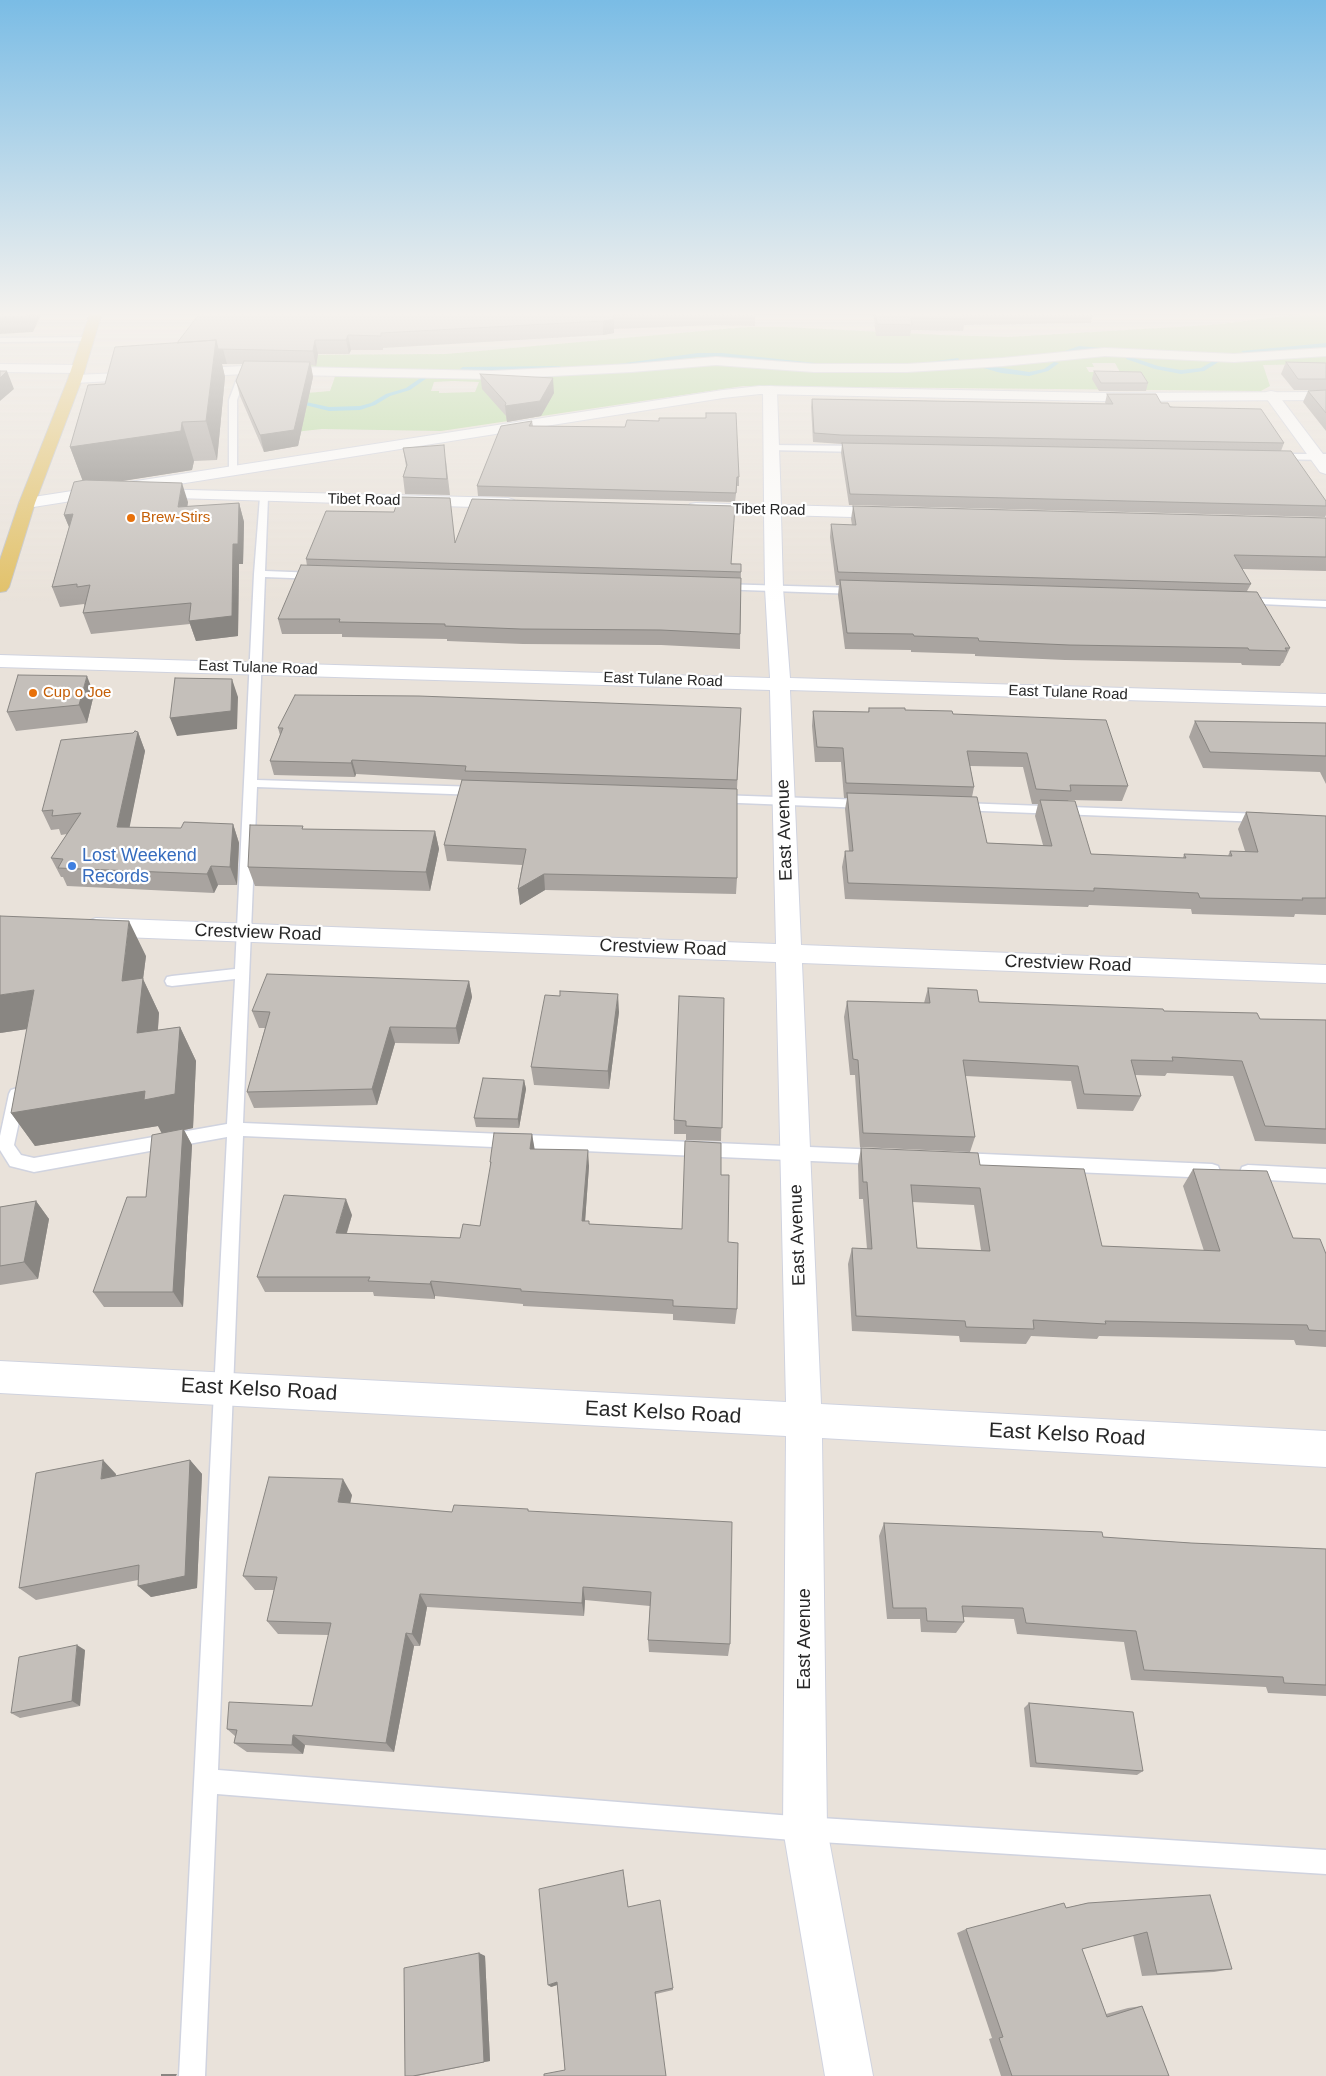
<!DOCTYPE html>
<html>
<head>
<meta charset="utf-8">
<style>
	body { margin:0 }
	canvas { display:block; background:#e9e2da }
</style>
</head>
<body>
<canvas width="1326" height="2076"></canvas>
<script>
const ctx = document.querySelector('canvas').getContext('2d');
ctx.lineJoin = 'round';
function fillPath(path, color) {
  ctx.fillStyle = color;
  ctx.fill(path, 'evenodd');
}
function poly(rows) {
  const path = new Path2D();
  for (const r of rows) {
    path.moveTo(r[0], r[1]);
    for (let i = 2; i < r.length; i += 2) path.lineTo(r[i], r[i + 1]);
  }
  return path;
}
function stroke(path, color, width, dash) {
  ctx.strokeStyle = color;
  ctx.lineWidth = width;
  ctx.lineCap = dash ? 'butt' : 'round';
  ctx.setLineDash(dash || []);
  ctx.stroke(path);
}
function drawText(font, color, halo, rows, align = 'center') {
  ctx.font = font + ' Arial,sans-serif';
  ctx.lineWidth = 4.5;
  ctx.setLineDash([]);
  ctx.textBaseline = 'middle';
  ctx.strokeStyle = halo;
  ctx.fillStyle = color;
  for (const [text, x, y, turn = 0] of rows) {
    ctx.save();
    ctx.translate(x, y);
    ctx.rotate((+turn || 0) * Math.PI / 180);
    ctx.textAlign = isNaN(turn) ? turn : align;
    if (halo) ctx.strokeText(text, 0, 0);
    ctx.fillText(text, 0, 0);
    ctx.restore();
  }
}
const green = poly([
	[1309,313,1326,313,1326,364,1263,365,1270,386,1261,391,743,386,441,431,322,429,259,436,260,397,330,391,337,371,281,371,291,355,446,354,747,327,784,327,942,335,1009,337,1211,325],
	[1092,363,1115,363,1120,372,1089,372,1086,367,1094,367],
	[453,381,479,382,475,392,439,393,439,391,431,391,434,382]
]);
const stream = poly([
	[1326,343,1326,347,1244,353,1241,351,1326,343],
	[1079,346,1102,348,1105,350,1102,352,1079,350,1065,354,1062,352,1079,346],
	[698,353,722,353,834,365,831,367,722,357,698,357,606,368,603,366,698,353],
	[1128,356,1158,366,1181,370,1201,368,1215,360,1220,361,1204,371,1181,374,1155,369,1126,359,1128,356],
	[958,358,960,361,910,367,907,365,958,358],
	[1054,362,1059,363,1048,371,1029,376,1001,373,980,367,983,365,1029,372,1044,369,1054,362],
	[560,366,562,369,463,371,460,369,463,367,560,366],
	[422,377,427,378,410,390,390,396,375,405,360,410,329,411,289,401,292,399,329,407,360,406,371,403,386,394,406,388,422,377]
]);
const service = poly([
	[91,337,92,339,88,341,0,342,0,338,91,337],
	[241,368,248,370,237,400,237,471,233,474,229,471,229,400,241,368],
	[772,445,861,446,865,449,861,452,769,450,769,446,772,445],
	[1276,454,1326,454,1326,460,1273,459,1273,455,1276,454],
	[264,494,268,497,265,571,317,573,322,576,317,579,265,577,257,780,478,787,484,791,478,795,257,787,243,1123,880,1150,886,1152,888,1157,886,1162,880,1164,243,1136,218,1770,805,1817,1326,1850,1326,1874,805,1841,217,1794,205,2076,179,2076,227,1137,34,1172,10,1166,0,1150,0,1136,9,1094,11,1090,17,1088,23,1090,25,1094,14,1145,21,1155,34,1158,227,1124,235,979,172,986,167,985,165,981,167,977,172,976,235,969,254,574,260,497,264,494],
	[720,584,857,588,862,591,857,594,716,589,715,587,720,584],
	[1243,598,1326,601,1326,607,1239,603,1238,601,1243,598],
	[718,795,865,800,871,804,865,808,714,802,712,799,718,795],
	[961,803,1262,814,1268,818,1262,822,957,810,955,807,957,804,961,803],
	[960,1153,1212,1164,1218,1166,1220,1171,1218,1176,1212,1178,960,1167,954,1165,952,1160,954,1155,960,1153],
	[1248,1165,1326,1169,1326,1183,1248,1179,1242,1177,1240,1172,1242,1167,1248,1165]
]);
const minor = poly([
	[1105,348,1234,354,1326,348,1326,356,1234,362,1105,356,1003,366,907,372,814,372,716,365,631,372,492,379,244,374,186,377,179,373,186,369,244,366,492,371,631,364,716,357,814,364,907,364,1003,358,1105,348],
	[0,364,78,365,85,369,78,373,0,372,0,364],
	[143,372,150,376,148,379,75,383,68,379,75,375,143,372],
	[770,386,775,387,777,390,781,505,888,508,894,509,896,513,894,517,888,518,781,515,783,588,790,678,1326,694,1326,706,790,690,801,945,1326,965,1326,983,802,963,821,1404,1326,1431,1326,1467,822,1438,827,1829,873,2076,825,2076,783,1829,786,1436,0,1393,0,1361,786,1402,776,962,96,936,87,933,83,927,87,921,96,918,776,944,770,690,0,667,0,655,770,678,765,588,764,515,696,513,690,512,688,508,690,504,696,503,764,505,763,390,765,387,770,386],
	[1271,391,1276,392,1326,458,1326,474,1320,472,1264,395,1266,392,1271,391],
	[149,489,508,498,514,500,516,503,514,506,508,508,143,497,141,494,143,491,149,489]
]);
const tertiary = poly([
	[760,386,1102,393,1326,392,1326,400,1102,401,760,394,723,398,27,508,21,506,19,503,21,500,27,498,723,390,760,386]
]);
const primary = poly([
	[90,313,102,313,82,379,35,503,9,587,6,591,0,592,0,560,19,503,68,379,90,313]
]);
const wall = poly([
	[200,313,755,313,755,326,715,325,614,329,614,333,603,335,383,348,383,350,351,350,349,354,318,354,316,366,311,365,313,377,298,446,264,452,240,396,236,381,243,364,222,364,225,377,217,460,194,461,192,470,121,481,188,502,187,507,239,503,244,522,243,564,239,564,238,636,196,641,190,624,91,634,83,613,85,606,84,604,60,607,52,587,69,527,64,515,83,481,70,447,105,384,177,343],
	[873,313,1206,313,1206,315,1093,314,1091,323,964,325,963,331,911,330,910,336,876,336],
	[1286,362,1326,363,1326,431,1303,402,1308,391,1311,390,1294,390,1281,374],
	[1094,371,1148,383,1146,391,1099,391,1092,379],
	[480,374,554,393,541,416,507,422,506,416,482,389],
	[1107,394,1161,403,1284,443,1281,451,1326,501,1326,515,1325,517,849,505,841,453,842,444,813,442,811,407,812,399,1106,404,1105,403],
	[532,421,533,426,739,477,739,486,737,486,735,502,478,496,477,486],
	[403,448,446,461,450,495,405,494,403,477,406,466],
	[853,506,1326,518,1326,571,1242,569,1251,584,1247,591,1290,648,1283,663,1282,663,1280,666,1242,665,1241,663,1065,660,975,656,975,654,911,652,911,650,845,649,838,595,839,585,836,585,830,537,831,524,852,525,851,519],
	[455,543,741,564,740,649,661,645,523,644,447,641,447,639,342,637,342,634,282,634,278,619,307,566,306,559],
	[94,694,87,723,16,731,7,712],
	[741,708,737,789,737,878,736,894,545,890,520,905,518,889,522,865,447,861,444,845,462,780,356,774,355,777,274,775,270,761,280,735,278,728],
	[869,708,905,710,953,714,1128,786,1122,801,1068,800,1091,854,1183,858,1184,854,1228,856,1230,851,1245,851,1238,829,1246,812,1326,816,1326,915,1295,914,1294,917,1192,914,1191,909,1089,905,1088,907,845,899,842,867,845,851,849,851,845,809,847,798,844,798,841,762,815,762,812,726,813,711,868,712],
	[970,766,1023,767,1032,804,1038,804,1035,816,1043,845,987,843,972,797,974,787],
	[1195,721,1326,723,1326,784,1320,772,1203,768,1189,737],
	[138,732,145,751,129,827,181,828,233,824,239,843,237,885,218,885,214,893,67,886,63,877,61,877,51,858,67,834,61,835,59,829,51,830,42,811],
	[304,829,435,831,439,849,430,891,255,886,248,867],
	[146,956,143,979,159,1013,158,1030,180,1027,196,1061,193,1128,184,1130,192,1145,183,1307,104,1307,93,1292,146,1197,162,1133,158,1126,35,1146,11,1113,27,1029,0,1033],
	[469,981,472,997,459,1044,395,1043,377,1105,254,1108,247,1092,265,1028,259,1028,252,1011],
	[928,988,979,1002,1164,1011,1260,1019,1326,1020,1326,1144,1255,1141,1233,1076,1167,1073,1165,1076,1135,1075,1141,1096,1133,1111,1077,1109,1071,1081,965,1076,975,1137,970,1152,860,1147,855,1075,850,1075,844,1017,847,1001,924,1003],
	[560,996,619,1012,609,1089,534,1085,531,1067],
	[724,998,721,1141,686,1140,686,1134,674,1134,674,1120],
	[524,1080,526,1089,519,1128,476,1127,474,1118],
	[532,1134,534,1149,589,1166,585,1221,589,1221,589,1224,682,1229,721,1175,728,1242,737,1309,735,1324,673,1320,673,1314,523,1306,523,1304,435,1296,435,1299,374,1296,373,1292,265,1292,257,1277,352,1215,347,1233,460,1238,480,1226,491,1167,490,1162],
	[861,1148,980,1165,1102,1246,1204,1251,1183,1186,1193,1169,1293,1238,1326,1254,1326,1347,1296,1345,1294,1340,1099,1336,1097,1339,1031,1336,1026,1344,960,1342,959,1336,852,1331,848,1264,852,1248,867,1249,863,1199,859,1199,858,1165],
	[912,1202,974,1205,981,1250,917,1248],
	[36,1201,49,1219,38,1279,0,1285,0,1207],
	[190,1460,202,1474,197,1588,151,1597,138,1580,36,1600,19,1588,116,1474,116,1476],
	[352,1495,350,1503,452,1512,528,1509,528,1512,730,1644,728,1656,649,1652,648,1640,650,1606,585,1600,584,1616,427,1607,420,1646,414,1646,394,1752,305,1745,303,1754,247,1752,234,1743,235,1736,227,1729,312,1706,329,1635,278,1634,267,1621,274,1590,255,1590,243,1576],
	[884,1523,1191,1543,1326,1549,1326,1696,1268,1693,1266,1687,1131,1680,1124,1642,1017,1634,1014,1619,963,1617,964,1622,956,1633,921,1632,920,1619,887,1619,879,1536],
	[85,1650,80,1706,20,1718,11,1713],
	[1029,1703,1143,1771,1137,1775,1030,1767,1024,1708],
	[624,1876,628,1907,673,1988,673,1990,656,1994,565,2070,557,1985,551,1987],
	[1088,1903,1232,1969,1214,1972,1142,1976,1133,1935,1082,1949,1106,2014,1128,2008,1142,2006,1169,2076,1001,2076,989,2039,992,2038,957,1933,966,1929,1066,1908],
	[479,1953,485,1956,490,2061,417,2076,405,2076]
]);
const shadedWall = poly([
	[28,313,44,313,40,317,33,332,0,334,0,317],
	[614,319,614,333,603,335,603,321],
	[348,335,351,350,349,354,346,340],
	[216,340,223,349,227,364,222,364,225,377,217,460,206,421],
	[315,340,318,354,316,366,313,351],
	[310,362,313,377,298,446,264,452,260,435],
	[7,371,14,389,0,401,0,378],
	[553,378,554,393,541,416,507,422,505,406],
	[182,422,194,461,192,470,85,487,70,447],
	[182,483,188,502,184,527,178,507],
	[239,503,244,522,243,564,239,564,238,636,196,641,189,621,233,544],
	[73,514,72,534,64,515],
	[87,676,94,694,87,723,79,705],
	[232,679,238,697,237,729,177,736,170,718],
	[138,732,145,751,126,845,117,827],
	[352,760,356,774,355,777,351,763],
	[233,824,239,843,237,885,230,867],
	[435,831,439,849,430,891,426,872],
	[211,866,218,885,214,893,207,874],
	[544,874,545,890,520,905,518,889],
	[129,921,146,956,143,979,159,1013,155,1067,137,1033,122,981],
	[469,981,472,997,459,1044,456,1028],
	[34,990,54,1025,0,1033,0,995],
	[618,994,619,1012,609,1089,608,1071],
	[180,1027,196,1061,193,1128,184,1130,192,1145,183,1307,173,1292,162,1134,158,1126,35,1146,11,1113],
	[390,1027,395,1043,377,1105,372,1089],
	[524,1080,526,1089,519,1128,518,1119],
	[532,1134,535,1151,530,1149],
	[588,1150,589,1166,584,1236,582,1221],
	[346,1199,352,1215,342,1248,336,1233],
	[36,1201,49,1219,38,1279,24,1262],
	[431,1281,435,1296,435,1299,430,1284],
	[103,1460,116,1474,114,1493,101,1479],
	[190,1460,202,1474,197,1588,151,1597,138,1586],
	[343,1479,352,1495,347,1517,338,1502],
	[583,1587,585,1600,584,1616,582,1603],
	[420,1594,427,1607,420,1646,412,1634],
	[406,1633,414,1646,394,1752,386,1743],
	[77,1645,85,1650,80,1706,72,1701],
	[293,1735,305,1745,303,1754,292,1745],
	[479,1953,485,1956,490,2061,484,2062],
	[557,1982,560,1984,551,1987,548,1985],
	[161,2074,177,2074,176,2076,161,2076]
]);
const building = poly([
	[0,313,28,313,27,316,0,317,0,313],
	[200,313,653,313,613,315,614,319,603,321,381,333,381,336,348,335,346,340,315,340,313,351,218,349,216,340,177,343,200,313],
	[876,313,978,313,963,314,965,319,911,318,912,325,877,324,876,313],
	[216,340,206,421,182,422,181,431,70,447,88,385,105,384,115,347,216,340],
	[244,361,310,362,294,430,260,435,236,381,244,361],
	[1286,362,1326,363,1326,379,1298,379,1286,362],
	[0,371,7,371,0,378,0,371],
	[1094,371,1141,372,1148,383,1101,383,1094,371],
	[480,374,553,378,540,401,505,406,506,403,480,374],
	[1326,390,1326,413,1308,391,1326,390],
	[1107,394,1156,394,1161,403,1168,403,1170,407,1261,409,1284,443,841,435,814,433,812,399,1113,404,1107,394],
	[706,413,736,413,739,477,737,477,736,493,477,486,501,426,532,421,529,426,625,427,627,420,659,421,659,418,706,418,706,413],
	[842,443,1291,451,1326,501,1326,506,850,494,842,443],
	[444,445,447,479,403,477,407,465,403,448,444,445],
	[85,480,182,483,178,507,239,503,238,544,233,544,232,616,189,621,191,603,83,613,90,585,77,587,77,584,52,587,73,514,64,515,74,482,85,480],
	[399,497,450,498,455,543,472,499,735,506,731,564,741,564,741,572,306,559,326,511,394,512,399,497],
	[853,506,1326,518,1326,557,1234,555,1251,584,838,572,831,524,856,525,853,506],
	[301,565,741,578,740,634,661,630,521,629,445,626,445,624,339,622,340,619,278,619,301,565],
	[840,580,1257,592,1290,648,1285,648,1287,651,1249,650,1248,648,1069,645,979,641,978,638,914,636,913,634,847,633,840,580],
	[18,675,87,676,79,705,7,712,18,675],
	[175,678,232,679,231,711,170,718,175,678],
	[295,695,419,696,741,708,737,780,465,771,466,766,352,760,351,763,270,761,283,728,278,728,295,695],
	[869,708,905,708,905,710,952,711,953,714,1106,720,1128,786,1070,785,1071,791,1036,789,1027,753,967,751,974,787,846,783,843,748,817,747,813,711,869,712,869,708],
	[1195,721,1326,723,1326,756,1210,752,1195,721],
	[135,731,138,732,117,827,181,828,184,822,233,824,230,867,211,866,207,874,58,868,63,859,51,858,81,813,52,816,53,810,42,811,61,740,133,733,135,731],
	[462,780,737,789,737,878,544,874,518,889,526,849,444,845,462,780],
	[847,793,977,797,987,843,1052,846,1040,800,1075,801,1091,854,1186,858,1184,854,1232,856,1230,851,1258,852,1246,812,1326,816,1326,898,1302,898,1303,900,1200,898,1198,893,1094,888,1094,891,848,883,845,851,853,851,847,793],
	[250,825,303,826,302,829,435,831,426,872,248,867,250,825],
	[0,916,129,921,122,981,143,978,137,1033,180,1027,175,1094,144,1100,145,1091,11,1113,34,990,0,995,0,916],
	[267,974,469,981,456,1028,390,1027,372,1089,247,1092,270,1012,252,1011,267,974],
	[928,988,977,990,979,1002,1163,1009,1164,1011,1257,1013,1260,1019,1326,1020,1326,1129,1265,1126,1242,1061,1172,1057,1173,1061,1131,1060,1141,1096,1084,1094,1078,1066,963,1060,975,1137,863,1133,858,1060,853,1059,847,1001,930,1003,928,988],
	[560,991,618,994,608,1071,531,1067,545,995,560,996,560,991],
	[679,996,724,998,722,1128,686,1126,686,1121,674,1120,679,996],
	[483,1078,524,1080,518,1119,474,1118,483,1078],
	[183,1129,173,1292,93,1292,127,1197,146,1197,152,1135,183,1129],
	[494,1133,532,1134,530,1149,588,1150,582,1221,589,1221,589,1224,682,1229,685,1141,721,1143,721,1175,729,1175,728,1242,738,1243,737,1309,673,1306,673,1300,521,1291,521,1289,431,1281,430,1284,368,1281,370,1277,257,1277,284,1195,346,1199,336,1233,460,1238,463,1224,480,1226,491,1162,490,1162,494,1133],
	[861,1148,978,1153,980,1165,1084,1169,1102,1246,1220,1251,1193,1169,1267,1171,1293,1238,1320,1239,1326,1254,1326,1331,1309,1330,1307,1325,1105,1321,1106,1324,1033,1320,1034,1329,966,1327,965,1321,856,1316,852,1248,872,1249,867,1182,863,1182,861,1148],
	[911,1185,980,1188,990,1251,917,1248,911,1185],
	[36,1201,24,1262,0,1266,0,1207,36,1201],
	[103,1460,101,1479,190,1460,185,1576,138,1586,139,1565,19,1588,36,1473,103,1460],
	[269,1477,343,1479,338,1502,452,1512,454,1505,528,1509,528,1511,732,1522,730,1644,648,1640,651,1592,583,1587,582,1603,420,1594,412,1634,406,1633,386,1743,293,1735,292,1745,234,1743,237,1730,227,1729,229,1702,312,1706,331,1623,267,1621,277,1577,243,1576,269,1477],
	[884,1523,1102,1532,1103,1537,1191,1543,1326,1549,1326,1685,1284,1683,1283,1677,1144,1670,1136,1631,1026,1623,1023,1608,962,1606,964,1622,927,1621,926,1608,893,1608,884,1523],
	[77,1645,72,1701,11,1713,19,1657,77,1645],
	[1029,1703,1133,1712,1143,1771,1036,1763,1029,1703],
	[623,1870,628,1907,660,1900,673,1988,655,1992,666,2076,544,2076,544,2074,565,2070,557,1982,548,1985,539,1889,623,1870],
	[1210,1895,1232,1969,1157,1974,1147,1932,1082,1949,1107,2017,1142,2006,1169,2076,1012,2076,999,2038,1003,2037,966,1929,1064,1903,1066,1908,1088,1903,1210,1895],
	[479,1953,484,2062,413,2076,405,2076,404,1968,479,1953]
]);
const markers = [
	[131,518,5,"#e8710a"],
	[33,693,5,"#e8710a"],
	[72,866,5,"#3f7fe0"]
];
const farStreetnames = [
	["Tibet Road",364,500,1],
	["Tibet Road",769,510,1],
	["East Tulane Road",258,668,2],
	["East Tulane Road",663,680,2],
	["East Tulane Road",1068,693,2]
];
const farFoodnames = [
	["Brew-Stirs",141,518],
	["Cup o Joe",43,693]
];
const streetNames = [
	["East Avenue",785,830,-92],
	["Crestview Road",258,933,2],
	["Crestview Road",663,948,2],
	["Crestview Road",1068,964,2],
	["East Avenue",798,1235,-92],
	["East Avenue",805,1639,-90]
];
const shopNames = [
	["Lost Weekend",82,856],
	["Records",82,877]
];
const nearStreetnames = [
	["East Kelso Road",259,1390,3],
	["East Kelso Road",663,1413,3],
	["East Kelso Road",1067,1435,3]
];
fillPath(green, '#b3da9b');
fillPath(stream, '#76c9e1');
stroke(service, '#d0d3df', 3);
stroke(minor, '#d0d3df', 2);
stroke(tertiary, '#d0d3df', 2);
stroke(primary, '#c3c3c3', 2);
fillPath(service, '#fff');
fillPath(minor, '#fff');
fillPath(tertiary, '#fff');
fillPath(primary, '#e1c066');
fillPath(wall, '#a9a4a0');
fillPath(shadedWall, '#898682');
fillPath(building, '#c4bfba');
stroke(building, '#898682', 1);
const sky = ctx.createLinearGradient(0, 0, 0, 604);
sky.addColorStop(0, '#7abce5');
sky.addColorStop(0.52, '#f5f2ee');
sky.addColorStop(1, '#f5f2ee00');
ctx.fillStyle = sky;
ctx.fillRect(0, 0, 1326, 604);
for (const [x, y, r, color] of markers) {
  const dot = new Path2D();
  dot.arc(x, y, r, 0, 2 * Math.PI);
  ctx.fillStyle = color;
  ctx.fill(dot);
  stroke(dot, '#fff', 2);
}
drawText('15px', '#272727', '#fff', farStreetnames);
drawText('15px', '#c56008', '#fff', farFoodnames, 'left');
drawText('18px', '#272727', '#fff', streetNames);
drawText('18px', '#366cbe', '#fff', shopNames, 'left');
drawText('21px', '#272727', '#fff', nearStreetnames);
</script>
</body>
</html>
